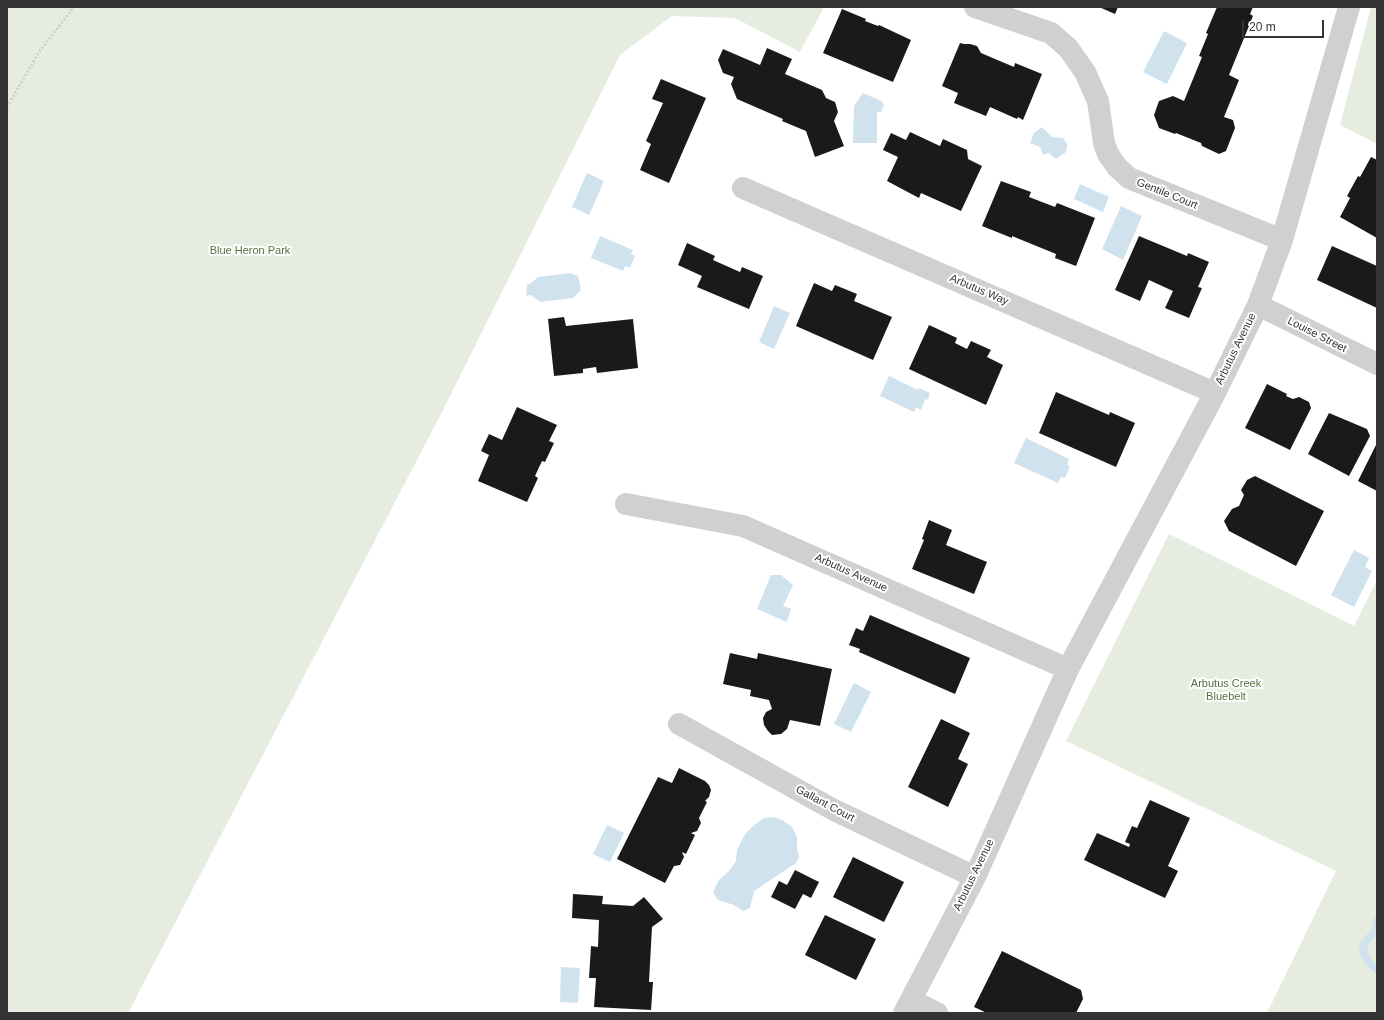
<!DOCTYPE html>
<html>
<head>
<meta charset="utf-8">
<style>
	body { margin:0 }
	#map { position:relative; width:1384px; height:1020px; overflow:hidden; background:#fff; font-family:Arial,sans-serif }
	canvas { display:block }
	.frame { position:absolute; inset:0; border:8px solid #333; pointer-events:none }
	.scale { position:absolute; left:1242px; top:20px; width:82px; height:18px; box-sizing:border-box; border:2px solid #333; border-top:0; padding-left:5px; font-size:12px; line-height:14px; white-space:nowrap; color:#333; -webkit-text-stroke:3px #fff; paint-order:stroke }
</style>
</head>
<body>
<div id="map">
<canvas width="1384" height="1020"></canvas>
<div class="frame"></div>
<div class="scale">20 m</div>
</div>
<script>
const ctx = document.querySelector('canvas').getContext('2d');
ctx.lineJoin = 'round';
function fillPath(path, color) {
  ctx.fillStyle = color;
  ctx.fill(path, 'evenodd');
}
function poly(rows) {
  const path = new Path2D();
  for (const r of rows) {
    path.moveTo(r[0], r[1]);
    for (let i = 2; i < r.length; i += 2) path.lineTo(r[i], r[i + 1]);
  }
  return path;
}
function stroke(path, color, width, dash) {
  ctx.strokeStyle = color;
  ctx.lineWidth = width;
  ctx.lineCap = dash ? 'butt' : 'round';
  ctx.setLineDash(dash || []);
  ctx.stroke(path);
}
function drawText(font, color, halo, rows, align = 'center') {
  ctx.font = font + ' Arial,sans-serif';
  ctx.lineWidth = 4;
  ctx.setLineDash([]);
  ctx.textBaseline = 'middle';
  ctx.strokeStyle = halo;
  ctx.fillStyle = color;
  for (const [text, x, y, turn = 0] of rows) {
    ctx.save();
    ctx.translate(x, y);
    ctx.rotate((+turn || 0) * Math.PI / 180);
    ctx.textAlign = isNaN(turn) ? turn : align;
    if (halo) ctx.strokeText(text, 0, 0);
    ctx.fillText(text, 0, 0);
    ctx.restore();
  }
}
const green = poly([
	[7,7,824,7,800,52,735,18,672,16,620,55,441,414,128,1013,7,1013],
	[1371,7,1377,7,1377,144,1340,125],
	[1169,534,1354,626,1377,580,1377,1013,1267,1013,1336,871,1066,741]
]);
const water = poly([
	[1164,31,1187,43,1167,84,1143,72],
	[863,93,881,101,884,105,881,112,877,112,877,143,853,143,854,106],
	[1042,127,1052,137,1063,138,1067,144,1066,152,1056,159,1049,153,1043,155,1040,147,1030,143,1034,133],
	[587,173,604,181,589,215,572,207],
	[1080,184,1109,197,1103,212,1074,199],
	[1121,206,1142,216,1123,260,1102,249],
	[600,236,633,250,631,254,635,256,630,268,625,266,623,271,591,258],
	[571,273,578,276,581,290,573,298,540,302,531,295,526,296,527,285,531,283,538,277],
	[774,306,790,313,774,349,759,342],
	[889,376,918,390,919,388,930,393,928,400,925,399,921,410,916,407,914,412,880,396],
	[1026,438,1069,459,1067,465,1070,466,1065,478,1061,477,1058,483,1014,463],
	[1354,550,1369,558,1365,567,1372,571,1354,607,1331,595],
	[771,575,781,575,793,585,783,606,791,609,787,622,757,609],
	[854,683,871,692,851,732,834,724],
	[774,817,782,820,792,827,797,837,797,848,799,857,796,863,754,891,750,908,743,911,734,905,718,900,713,892,719,880,730,870,736,861,737,850,745,834,754,825,764,818],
	[607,825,624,833,610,862,593,854],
	[561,967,580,968,578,1003,560,1002]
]);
const stream = poly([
	[1377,920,1376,930,1364,944,1363,952,1367,960,1377,970]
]);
const building = poly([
	[1099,7,1118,7,1115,14],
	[1217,7,1253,7,1250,14,1253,16,1229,75,1239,80,1224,117,1233,120,1235,128,1226,151,1219,154,1202,146,1201,143,1176,133,1175,134,1159,128,1154,115,1159,101,1173,96,1184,101,1202,57,1199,56,1208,34,1206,33],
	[842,9,866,19,865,21,878,26,879,25,911,40,893,82,823,53],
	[960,43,964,44,970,44,977,46,981,53,1014,67,1015,63,1042,74,1023,120,1018,117,1017,119,990,107,986,116,954,103,958,93,942,86],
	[767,48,792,59,785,74,822,90,826,98,835,102,838,112,834,121,844,146,815,157,806,131,782,121,783,119,737,99,731,84,734,77,723,73,718,60,723,49,760,65],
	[661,79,706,98,669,183,640,170,651,144,646,141,663,103,652,99],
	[910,132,940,146,943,139,967,150,968,159,982,166,961,211,921,193,919,198,887,181,898,157,883,150,891,133,906,140],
	[1371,157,1377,160,1377,238,1340,217,1350,198,1347,196,1358,176,1360,177],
	[1001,181,1031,192,1029,197,1055,207,1057,203,1095,218,1076,266,1055,258,1056,254,1012,236,1012,238,982,226],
	[1139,236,1187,256,1188,253,1209,262,1198,287,1202,288,1189,318,1165,308,1173,291,1149,280,1140,301,1115,290],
	[687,243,715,256,713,260,740,272,742,267,763,276,749,309,697,287,702,276,678,265],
	[1332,246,1377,266,1377,308,1317,280],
	[814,283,832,291,835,285,857,294,854,301,892,317,873,360,796,326],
	[564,317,566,326,633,319,638,368,597,373,596,367,583,369,583,373,554,376,548,319],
	[929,325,957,338,955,343,967,349,971,341,991,350,987,357,1003,365,986,405,909,369],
	[1267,384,1287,394,1286,396,1293,399,1299,397,1309,402,1311,408,1290,450,1245,428],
	[1056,392,1109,415,1110,412,1135,423,1116,467,1039,433],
	[517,407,557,425,549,441,554,443,545,462,542,461,535,476,538,478,527,502,478,481,489,455,481,451,489,434,502,440],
	[1329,413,1367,429,1370,436,1349,476,1308,454],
	[1377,443,1377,491,1358,481],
	[1255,476,1324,511,1296,566,1229,531,1224,521,1232,509,1239,506,1244,495,1241,490,1247,480],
	[929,520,952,530,946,545,987,562,974,594,912,569,924,540,922,539],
	[870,615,970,658,955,694,859,652,860,649,849,645,856,628,863,631],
	[730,653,757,659,758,653,832,669,820,726,790,720,787,729,781,734,772,735,768,731,764,725,763,718,766,712,772,709,769,700,750,696,751,690,723,684],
	[941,719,970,733,958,759,968,764,948,807,908,787],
	[679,768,705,781,709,785,711,790,709,797,705,801,707,802,699,818,701,823,697,831,691,833,695,835,686,854,682,852,684,857,680,865,674,866,665,883,617,859,658,777,672,783],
	[1150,800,1190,818,1168,866,1178,871,1165,898,1084,860,1097,833,1129,847,1130,844,1125,842,1132,826,1137,828],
	[853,857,904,882,884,922,833,897],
	[795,870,819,882,811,898,803,894,795,909,771,897,779,881,787,885],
	[573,894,603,896,602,904,633,906,644,897,663,919,652,927,649,982,653,982,651,1010,594,1007,596,978,589,978,591,946,598,947,599,920,572,918],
	[825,915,876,939,856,980,805,955],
	[1002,951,1081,990,1083,999,1076,1013,999,1013,999,1012,998,1013,987,1013,974,1007]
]);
const path = poly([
	[7,107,39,52,74,7]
]);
const minor = poly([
	[975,7,1051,33,1068,48,1085,72,1098,101,1104,143,1108,154,1117,167,1129,178,1282,240],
	[743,188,1215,393],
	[1258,305,1377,364],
	[626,504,743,526,1068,669],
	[679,724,834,810,975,877],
	[911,1000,937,1013],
	[904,1013,975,877,1068,669,1215,393,1258,305,1282,240,1349,7]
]);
const streetNames = [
	["Gentile Court",1167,194,22],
	["Arbutus Way",979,290,23],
	["Louise Street",1317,335,27],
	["Arbutus Avenue",1236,349,-64],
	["Arbutus Avenue",851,573,24],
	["Gallant Court",825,804,28],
	["Arbutus Avenue",974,875,-64]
];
const parkNames = [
	["Blue Heron Park",250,251],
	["Arbutus Creek",1226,684],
	["Bluebelt",1226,697]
];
fillPath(green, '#e6ecdf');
fillPath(water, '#cfe2ee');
stroke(stream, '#cfe2ee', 8);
fillPath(building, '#1a1a1a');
stroke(path, '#cdcdcd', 2.5, [2, 2]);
stroke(minor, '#d0d0d0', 22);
drawText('11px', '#333', '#fff', streetNames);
drawText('11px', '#56703f', '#fff', parkNames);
</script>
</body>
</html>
